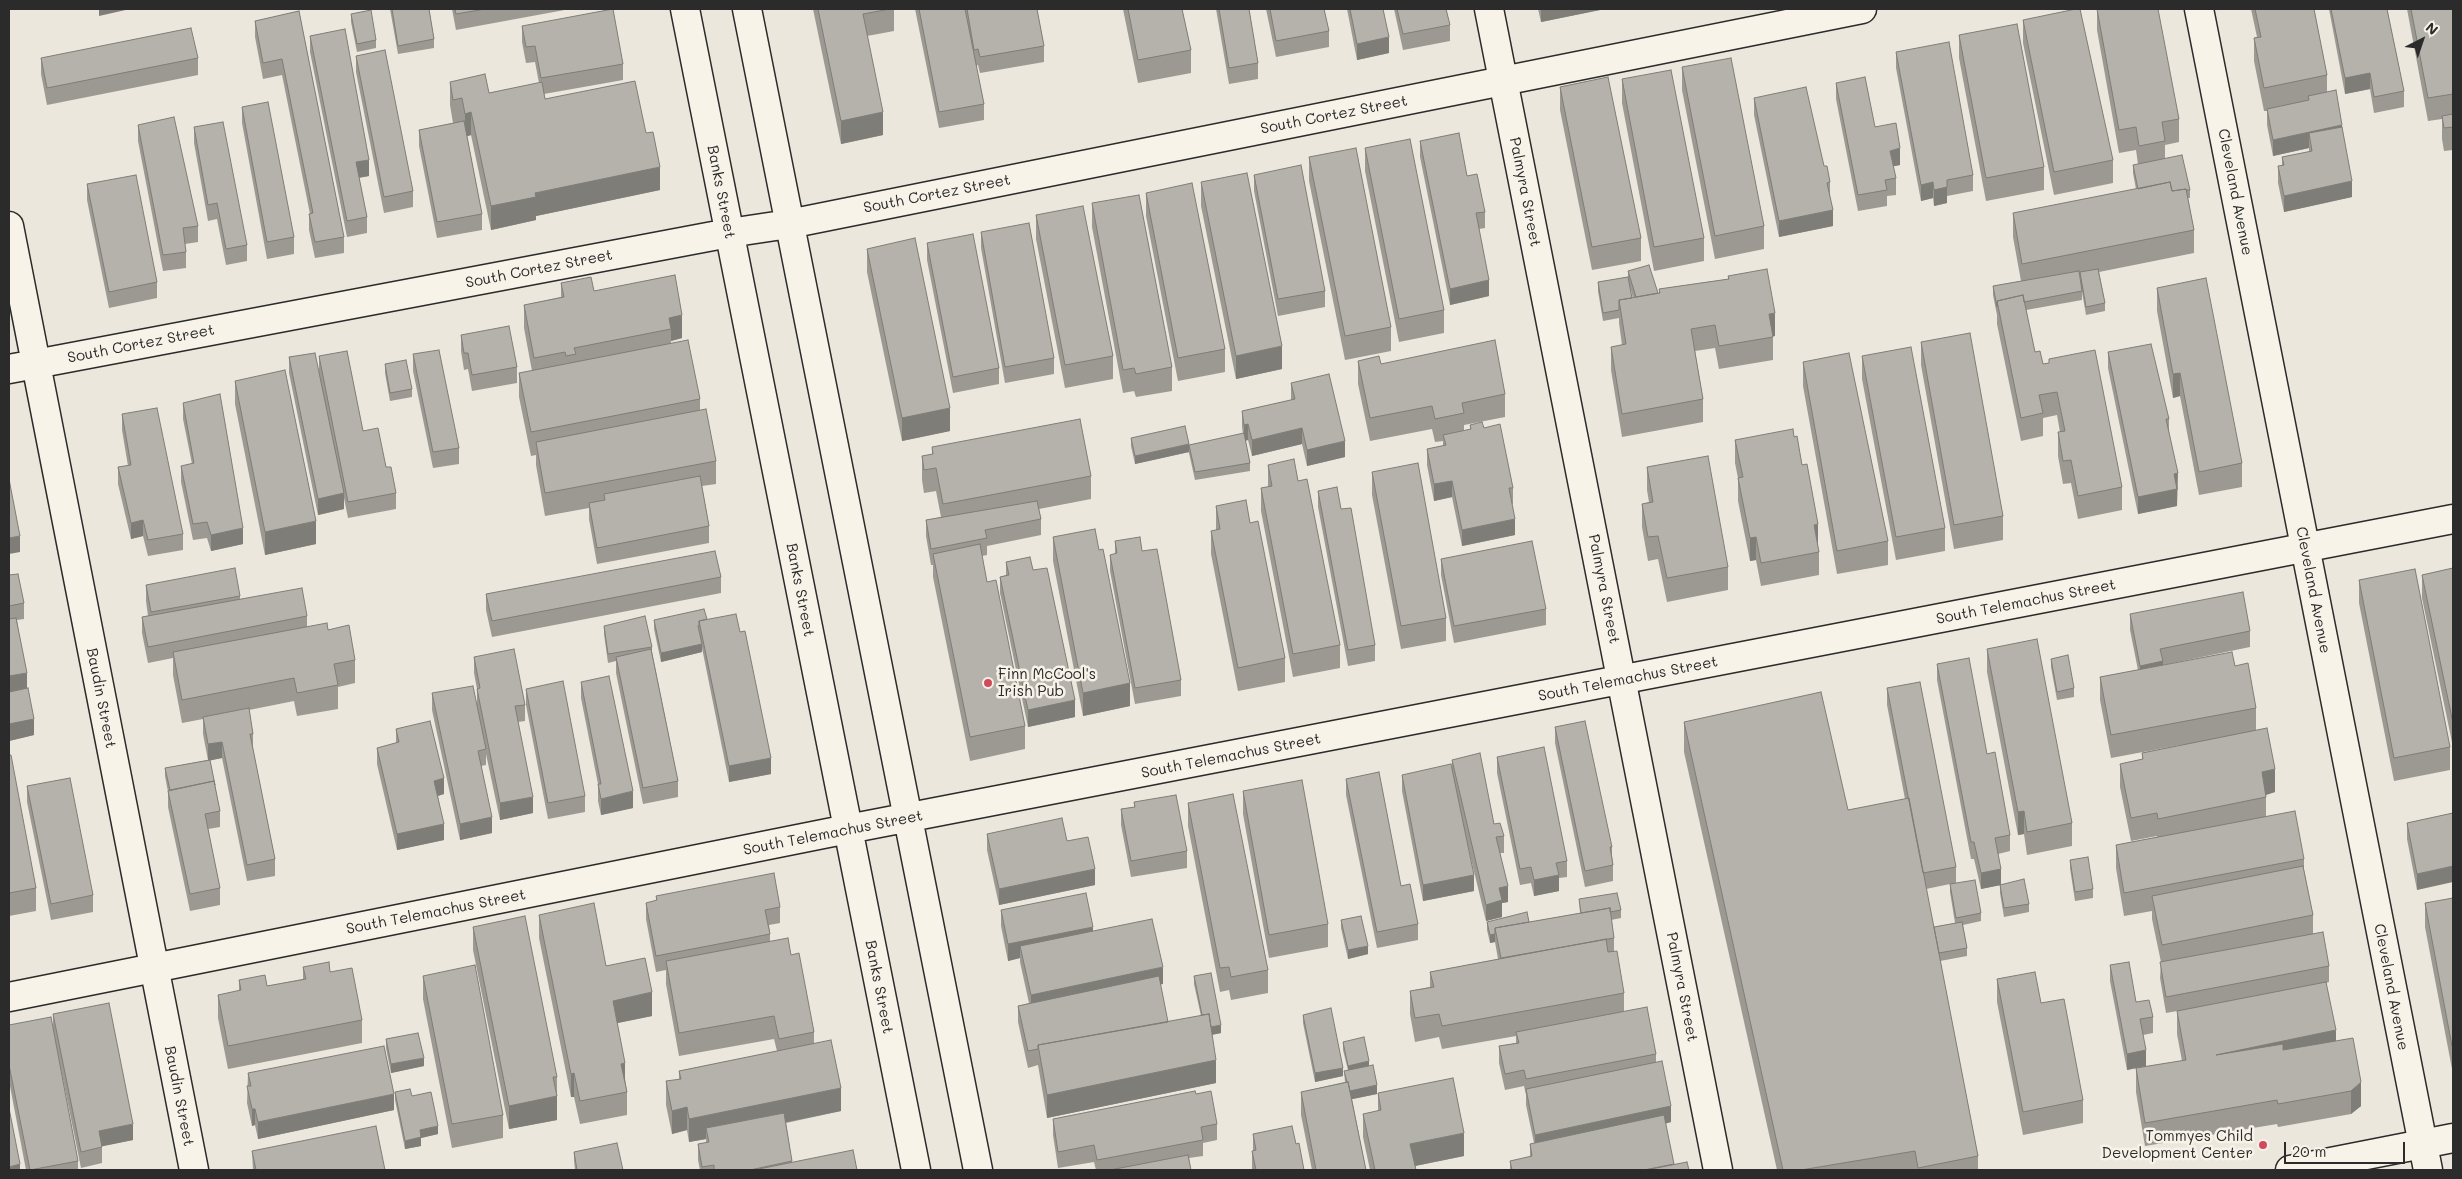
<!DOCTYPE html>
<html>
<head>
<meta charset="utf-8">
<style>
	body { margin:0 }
	#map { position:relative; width:2462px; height:1179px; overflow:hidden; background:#ebe7dd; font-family:Mali,sans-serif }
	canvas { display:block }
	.frame { position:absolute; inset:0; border:10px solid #2b2b2b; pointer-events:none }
	.north { position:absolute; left:2397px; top:15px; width:50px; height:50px; -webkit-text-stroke:4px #f7f3e8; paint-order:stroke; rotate:41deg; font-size:14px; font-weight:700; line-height:20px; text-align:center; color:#2b2b2b }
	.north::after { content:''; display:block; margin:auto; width:18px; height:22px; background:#2b2b2b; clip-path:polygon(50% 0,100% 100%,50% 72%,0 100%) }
	.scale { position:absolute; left:2284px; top:1142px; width:121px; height:22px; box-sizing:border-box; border:2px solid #2b2b2b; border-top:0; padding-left:6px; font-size:15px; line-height:18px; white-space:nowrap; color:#2b2b2b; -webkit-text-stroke:4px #f7f3e8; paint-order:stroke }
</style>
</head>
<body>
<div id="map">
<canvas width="2462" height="1179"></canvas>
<div class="frame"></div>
<div class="north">N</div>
<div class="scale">20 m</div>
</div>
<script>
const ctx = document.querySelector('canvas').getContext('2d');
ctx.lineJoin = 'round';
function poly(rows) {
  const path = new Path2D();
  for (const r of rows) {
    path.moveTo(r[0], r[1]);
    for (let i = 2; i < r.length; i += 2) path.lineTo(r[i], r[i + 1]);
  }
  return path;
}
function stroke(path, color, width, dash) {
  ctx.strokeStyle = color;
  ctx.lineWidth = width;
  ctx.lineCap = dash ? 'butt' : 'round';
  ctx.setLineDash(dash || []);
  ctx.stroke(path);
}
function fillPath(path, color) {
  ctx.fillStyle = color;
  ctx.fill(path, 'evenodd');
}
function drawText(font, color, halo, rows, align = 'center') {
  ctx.font = font + ' Mali,sans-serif';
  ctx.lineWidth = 5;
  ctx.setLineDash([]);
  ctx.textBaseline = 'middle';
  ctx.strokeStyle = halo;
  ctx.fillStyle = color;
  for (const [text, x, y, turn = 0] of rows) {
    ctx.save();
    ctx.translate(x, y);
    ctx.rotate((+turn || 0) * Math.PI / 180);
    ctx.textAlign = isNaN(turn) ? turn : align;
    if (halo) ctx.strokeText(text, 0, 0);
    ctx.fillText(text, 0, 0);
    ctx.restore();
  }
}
const minor = poly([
	[685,9,916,1170],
	[747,9,978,1170],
	[1489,9,1718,1170],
	[2199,9,2428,1170],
	[9,226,194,1170],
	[9,369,729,233,789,224,1862,9],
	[9,997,848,829,2453,519],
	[2290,1170,2453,1138]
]);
const wall = poly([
	[390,9,429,9,434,39,434,48,398,54],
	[452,9,570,9,456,30],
	[813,9,894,9,894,31,867,36,883,135,841,144],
	[915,9,1037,9,1044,46,1044,62,980,73,978,65,976,66,984,104,984,120,939,128],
	[1123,9,1182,9,1191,50,1191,73,1138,83],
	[1216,9,1249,9,1258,63,1258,79,1229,84],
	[1266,9,1324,9,1329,31,1329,47,1276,57],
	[1347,9,1383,9,1389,53,1357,60],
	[1394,9,1446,9,1450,25,1450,41,1403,50],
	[1538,9,1600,9,1600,10,1541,22],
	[2097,9,2179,119,2179,142,2165,145,2165,158,2190,190,2190,198,2188,198,2194,230,2194,253,2099,272,2105,303,2105,311,2086,315,2082,292,2082,300,2026,310,2035,352,2043,364,2049,363,2049,359,2122,487,2122,510,2078,519,2071,483,2063,484,2058,456,2058,432,2060,432,2057,415,2043,418,2043,436,2021,441,1997,324,1997,315,1993,295,1993,286,2021,281,2013,237,2013,213,2136,189,2133,173,2133,165,2138,164,2136,150,2119,153,2097,30],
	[2251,9,2314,9,2327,75,2327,92,2342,129,2352,197,2284,212,2278,183,2278,166,2282,166,2282,157,2309,152,2309,148,2273,156,2267,125,2267,111,2264,111,2254,61,2254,38,2257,37],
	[2329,9,2387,9,2404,91,2404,107,2374,113,2370,89,2345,94],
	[2407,9,2453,9,2453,150,2444,151,2442,139,2442,119,2428,121],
	[299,11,344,237,344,253,315,258,309,230,309,214,310,214,282,75,263,79,255,37,255,21],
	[351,14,376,40,376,48,357,52,351,22],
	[2023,20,2113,160,2113,183,2054,195,2023,43],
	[522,26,623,64,623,80,544,94,545,99,646,133,660,190,536,216,536,220,491,230,471,135,467,136,482,214,482,230,437,238,419,146,419,130,453,123,450,105,450,82,489,93,539,83,535,62,526,63,522,42],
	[1959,35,2044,167,2044,190,1986,201,1959,58],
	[310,36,369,176,359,178,367,217,367,233,347,237,310,52],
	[1896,52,1973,175,1973,191,1947,196,1947,203,1934,206,1933,198,1921,201,1896,68],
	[356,56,413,191,413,207,384,213,356,72],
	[41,58,198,58,198,75,47,105,41,74],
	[1682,67,1764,226,1764,249,1715,259,1682,90],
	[1622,79,1704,238,1704,261,1654,271,1622,103],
	[1836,83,1875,127,1900,165,1893,166,1896,178,1896,195,1887,196,1887,206,1858,211,1836,99],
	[1560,87,1641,238,1641,261,1592,270,1560,110],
	[1754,98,1824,166,1830,182,1830,198,1833,226,1779,237,1754,115],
	[242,107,294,237,294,254,267,259,242,123],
	[138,125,198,226,198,242,185,244,186,252,186,268,163,271,138,141],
	[194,127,247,245,247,261,226,265,217,219,208,221,194,143],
	[1420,141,1467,176,1485,212,1485,228,1479,229,1489,296,1450,305,1420,157],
	[1365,148,1444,310,1444,333,1399,342,1365,171],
	[1309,157,1391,327,1391,351,1345,360,1309,181],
	[1254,175,1325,291,1325,307,1278,316,1254,191],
	[1201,182,1282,369,1236,379,1201,206],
	[87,184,157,282,157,298,109,308,87,200],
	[1146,193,1225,349,1225,372,1178,381,1146,216],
	[1092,203,1172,367,1172,391,1136,397,1134,391,1123,393,1092,227],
	[1036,215,1113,356,1113,379,1065,388,1036,239],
	[981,232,1054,358,1054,374,1005,383,981,248],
	[927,243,999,368,999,384,953,393,927,260],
	[867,249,950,431,902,441,867,272],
	[1628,271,1658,293,1659,293,1659,289,1728,279,1728,276,1775,336,1773,336,1773,360,1719,369,1715,348,1695,351,1703,399,1703,422,1622,437,1611,370,1611,347,1622,345,1619,323,1619,318,1603,321,1598,291,1598,282,1628,277],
	[1630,286,1633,298,1632,298],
	[675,275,682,338,671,341,671,343,700,399,700,411,716,461,716,484,702,486,709,526,709,543,597,564,589,519,589,508,545,516,536,465,536,455,531,456,519,397,519,373,532,371,524,328,524,305,561,297,561,283,594,291],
	[2157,288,2242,463,2242,487,2199,495,2180,396,2173,398,2157,311],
	[461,335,517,367,517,383,472,391,468,369,464,370,461,351],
	[1921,342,2003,516,2003,540,1954,549,1921,365],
	[2108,352,2169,419,2169,432,2178,489,2177,490,2177,506,2138,514,2108,368],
	[413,354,459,448,459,464,433,468,413,371],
	[319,356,363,431,386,467,396,493,396,509,348,518,344,498,344,509,318,515,289,373,289,357,319,373],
	[1862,356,1945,528,1945,551,1896,560,1862,379],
	[1358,361,1381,364,1505,394,1505,417,1464,425,1464,431,1470,430,1470,425,1484,428,1513,488,1513,504,1512,504,1515,535,1462,546,1452,497,1434,501,1427,465,1427,449,1443,446,1443,441,1435,442,1432,429,1370,441,1358,384],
	[1803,362,1888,541,1888,565,1837,574,1803,386],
	[385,364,412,389,412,397,390,401,385,373],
	[235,381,316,544,265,555,235,404],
	[1291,383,1345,457,1307,466,1302,444,1252,456,1248,440,1245,441,1250,463,1250,471,1195,480,1189,453,1189,445,1243,434,1242,427,1242,411,1291,400],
	[183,403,243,544,211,551,207,538,193,540,181,482,181,466,192,464,183,419],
	[122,414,183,534,183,550,148,556,143,536,131,539,118,484,118,467,128,466,122,430],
	[1131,438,1189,452,1135,464,1131,446],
	[1735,440,1818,547,1819,552,1819,575,1761,586,1756,560,1750,561,1738,501,1738,478,1735,463],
	[932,447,1091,476,1091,499,1039,509,1041,519,1041,535,987,546,987,555,982,556,987,582,1025,726,1025,749,970,761,933,577,933,565,931,565,926,536,926,520,941,517,936,491,924,493,922,480,922,456,932,454],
	[1268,465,1298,481,1340,645,1340,668,1293,677,1261,511,1261,488,1268,487],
	[1647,467,1728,567,1728,590,1667,602,1658,559,1648,561,1642,527,1642,504,1649,502,1647,490],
	[1372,472,1446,618,1446,641,1401,649,1372,495],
	[1318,491,1341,509,1375,645,1375,661,1348,666,1318,507],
	[1216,506,1250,523,1285,658,1285,682,1238,691,1211,554,1211,531,1216,530],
	[1053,537,1130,706,1083,716,1053,561],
	[1115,541,1181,680,1181,696,1135,704,1110,571,1110,555,1115,554],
	[1441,559,1546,609,1546,625,1454,643,1441,575],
	[1006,562,1075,717,1028,727,1000,593,1000,577,1006,575],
	[2453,568,2453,747,2422,598,2422,575],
	[9,575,24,603,24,619,17,620,34,735,9,741],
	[721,577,721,593,492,637,486,610,486,594],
	[2359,580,2450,747,2450,770,2394,781,2359,603],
	[146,585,240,596,240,599,307,616,307,627,328,630,355,660,355,683,338,687,338,709,297,716,294,701,249,710,253,734,253,750,275,859,275,876,247,881,222,758,210,760,220,811,220,827,208,829,220,888,220,905,190,911,168,807,168,792,165,776,165,768,208,760,203,734,203,719,182,723,173,675,173,658,148,663,142,633,142,617,148,616,146,601],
	[2130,614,2250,631,2250,647,2163,665,2235,666,2256,708,2256,730,2275,792,2266,795,2266,816,2304,859,2304,870,2313,915,2313,934,2329,966,2329,982,2326,983,2336,1041,2361,1106,2351,1114,2278,1127,2277,1124,2145,1146,2136,1092,2136,1068,2182,1061,2177,1034,2177,1011,2166,1013,2160,978,2161,962,2152,919,2152,911,2124,916,2116,868,2116,845,2157,837,2157,836,2131,841,2120,787,2120,764,2142,759,2142,753,2191,743,2111,758,2100,700,2100,677,2138,670,2130,630],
	[707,619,771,774,729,782,702,648,702,652,661,662,654,629,654,620],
	[604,626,652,647,652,652,678,781,678,797,643,804,616,673,616,661,608,663,604,634],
	[1987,649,2072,823,2072,846,2027,855,2024,834,2018,835,1987,672],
	[474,657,525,705,525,721,518,722,533,813,500,820,486,754,486,765,481,766,492,833,460,840,432,710,432,693,477,704,477,689,474,673],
	[2051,659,2074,688,2074,697,2057,700,2051,667],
	[1937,664,1987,754,2010,835,2010,851,1998,854,2001,884,2029,904,2029,912,2004,917,2000,893,2000,885,1981,889,1974,859,1971,859,1937,680],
	[581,682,633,808,601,815,598,801,598,784,581,698],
	[1887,688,1956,867,1956,883,1981,913,1981,921,1963,925,1967,948,1967,956,1940,961,1978,1156,1978,1170,1777,1170,1684,752,1684,722,1848,810,1905,799,1887,705],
	[1950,884,1950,892,1955,923,1934,927,1926,889],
	[526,689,585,796,585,812,548,819,526,705],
	[1555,727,1612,847,1612,856,1613,865,1613,881,1585,887,1555,743],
	[396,729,444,794,438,796,444,840,397,850,377,764,377,748,396,743],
	[9,755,36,888,36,911,9,916],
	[1497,757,1567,861,1567,877,1559,878,1559,891,1534,896,1531,883,1520,885,1497,773],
	[1452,760,1494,824,1504,836,1504,853,1500,853,1508,902,1502,903,1502,917,1486,921,1465,834,1474,891,1423,901,1402,791,1402,775,1452,767],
	[1346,779,1401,886,1418,924,1418,940,1377,948,1346,795],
	[27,786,93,895,93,912,51,920,27,802],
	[1243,791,1328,924,1328,947,1269,958,1243,814],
	[1134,802,1187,851,1187,868,1131,877,1121,825,1121,809,1134,807],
	[1188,803,1268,970,1268,993,1231,1000,1229,990,1220,992,1188,826],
	[2453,813,2417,890,2407,839,2407,823],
	[987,834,1067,841,1095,885,999,905,987,850],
	[2070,860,2093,889,2093,898,2075,901,2070,868],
	[656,896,780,907,780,923,769,925,770,934,770,942,791,955,814,1032,814,1043,841,1111,786,1123,792,1162,857,1170,700,1170,698,1160,698,1144,706,1143,706,1139,689,1142,687,1130,672,1134,666,1105,666,1081,679,1080,679,1071,777,1051,774,1039,679,1056,666,984,666,970,656,972,646,919,646,903,656,901],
	[2453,898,2453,1069,2452,1069,2425,927,2425,903],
	[1579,899,1621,910,1621,918,1611,920,1614,938,1614,951,1624,993,1624,1011,1656,1054,1656,1062,1671,1122,1665,1124,1674,1165,1689,1170,1510,1170,1510,1161,1530,1157,1530,1144,1534,1143,1526,1105,1526,1095,1524,1086,1505,1090,1499,1063,1499,1046,1516,1043,1516,1036,1442,1049,1439,1037,1415,1042,1410,1014,1410,991,1430,987,1430,972,1498,959,1495,942,1490,943,1487,930,1487,922,1529,922,1580,913],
	[1001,910,1093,931,1163,984,1160,984,1168,1022,1201,1016,1194,984,1194,976,1221,1033,1212,1035,1216,1083,1047,1118,1038,1065,1028,1068,1018,1022,1018,1006,1029,1003,1020,962,1020,958,1008,961,1001,926],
	[539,915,606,966,652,1016,617,1023,627,1092,627,1115,580,1124,574,1097,571,1097,539,938],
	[1341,920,1368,954,1348,959,1341,928],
	[473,927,557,1077,557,1120,509,1129,473,950],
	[2110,965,2136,1002,2153,1017,2153,1033,2143,1035,2146,1066,2127,1070,2110,981],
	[303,967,330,972,362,1020,362,1043,228,1069,218,1018,218,995,239,991,239,980,267,986,303,979],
	[423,976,503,1115,503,1138,452,1148,423,999],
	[1997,979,2041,1003,2083,1100,2083,1123,2023,1135,1997,1002],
	[53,1014,133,1140,102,1146,102,1163,81,1168,53,1030],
	[1303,1015,1343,1076,1315,1082,1303,1023],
	[9,1025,78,1161,78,1170,26,1170,9,1081],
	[386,1039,424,1066,391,1073,386,1048],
	[1343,1042,1369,1066,1377,1094,1352,1099,1366,1170,1312,1170,1301,1115,1301,1092,1345,1082,1344,1071,1348,1070,1343,1050],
	[248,1073,394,1110,258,1139,255,1125,252,1126,247,1103],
	[395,1092,412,1096,438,1134,421,1138,421,1146,405,1149,395,1100],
	[1378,1093,1464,1156,1415,1166,1416,1170,1370,1170,1363,1137,1363,1114,1378,1111],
	[1196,1094,1217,1124,1217,1140,1203,1143,1203,1156,1189,1158,1191,1170,1096,1170,1094,1162,1058,1168,1053,1135,1053,1119],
	[1253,1134,1296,1144,1304,1170,1252,1170,1252,1151,1253,1151],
	[252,1151,385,1170,253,1170],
	[574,1152,623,1170,575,1170,574,1160]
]);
const shadedWall = poly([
	[99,9,130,9,99,16],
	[1541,9,1600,9,1600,10,1541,22],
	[1389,37,1389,53,1357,60,1357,44],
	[2370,73,2370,89,2345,94,2345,78],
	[471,112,471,135,465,137,465,114],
	[883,112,883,135,841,144,841,121],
	[2342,125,2342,141,2309,133,2309,148,2273,156,2273,140],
	[1900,148,1900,165,1890,167,1890,151],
	[369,160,369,176,356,178,356,162],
	[660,167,660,190,536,216,536,220,491,230,491,206,535,193],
	[2352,181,2352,197,2284,212,2284,196],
	[1933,182,1933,198,1921,201,1921,185],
	[1947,187,1947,203,1934,206,1934,190],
	[1833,210,1833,226,1779,237,1779,221],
	[1489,280,1489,296,1450,305,1450,289],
	[1775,313,1775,336,1769,337,1769,314],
	[682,315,682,338,671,341,671,329,669,318],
	[1282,346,1282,369,1236,379,1236,356],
	[2180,373,2180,396,2173,398,2173,374],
	[950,408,950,431,902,441,902,418],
	[1248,424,1248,440,1244,441,1244,425],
	[1302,428,1302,444,1252,456,1252,440],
	[1345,441,1345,457,1307,466,1307,450],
	[1189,444,1189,452,1135,464,1135,456],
	[2178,473,2177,506,2138,514,2138,497,2174,474],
	[1452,481,1452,497,1434,501,1434,484],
	[344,493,344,509,318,515,318,499],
	[1515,519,1515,535,1462,546,1462,530],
	[143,520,143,536,131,539,131,523],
	[316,521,316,544,265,555,265,532],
	[1818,524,1818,548,1814,525],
	[243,528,243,544,211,551,211,535],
	[20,536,20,552,9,554,9,538],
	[1756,537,1756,560,1750,561,1750,538],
	[702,644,702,652,661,662,661,653],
	[2163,661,2163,677,2140,682,2140,666],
	[27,673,27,696,9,700,9,676],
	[1130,683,1130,706,1083,716,1083,693],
	[1075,700,1075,717,1028,727,1028,710],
	[34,719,34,735,9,741,9,724],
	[222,742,222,758,208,761,208,744],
	[771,758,771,774,729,782,729,766],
	[2275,769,2275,792,2262,796,2262,772],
	[444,778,444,794,434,797,434,781],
	[633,791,633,808,601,815,601,799],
	[533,797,533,813,500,820,500,803],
	[2024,811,2024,834,2018,835,2018,812],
	[492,817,492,833,460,840,460,824],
	[444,824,444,840,397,850,397,834],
	[2453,866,2453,882,2417,890,2417,874],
	[1095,869,1095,885,999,905,999,889],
	[2001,869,2001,885,1981,889,1981,873],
	[1474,875,1474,891,1423,901,1423,885],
	[1559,875,1559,891,1534,896,1534,880],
	[1508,886,1508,902,1502,903,1502,917,1486,921,1486,905,1499,888],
	[1093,927,1093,943,1020,946,1020,958,1008,961,1008,944],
	[1495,934,1495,942,1490,943,1490,935],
	[1368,946,1368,954,1348,959,1348,950],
	[1163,967,1163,984,1031,1011,1031,995],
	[652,992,652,1016,613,1024,613,1001],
	[1221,1025,1221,1033,1205,1036,1205,1028],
	[2336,1030,2336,1054,2216,1055],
	[2146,1050,2146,1066,2127,1070,2127,1054],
	[424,1058,424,1066,391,1073,391,1064],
	[1216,1060,1216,1083,1047,1118,1047,1095],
	[1369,1061,1369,1069,1348,1074,1348,1066],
	[625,1063,625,1086,621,1064],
	[1343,1068,1343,1076,1315,1082,1315,1073],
	[574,1073,574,1097,571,1097,571,1074],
	[2361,1082,2361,1106,2351,1114,2351,1091],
	[1377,1085,1377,1094,1348,1100,1348,1091],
	[841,1088,841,1111,708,1138,706,1128,706,1139,689,1142,689,1119],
	[394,1094,394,1110,258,1139,258,1122],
	[557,1096,557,1120,509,1129,509,1106],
	[1671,1106,1671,1122,1535,1151,1535,1135],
	[687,1107,687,1130,672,1134,672,1111],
	[252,1109,255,1109,255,1125,252,1126],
	[133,1124,133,1140,99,1147,99,1131],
	[438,1126,438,1134,421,1138,421,1146,405,1149,405,1141,420,1130],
	[1464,1133,1464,1156,1410,1167,1410,1144],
	[20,1164,20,1170,9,1170,9,1167]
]);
const building = poly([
	[392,9,429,9,434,39,398,46,392,9],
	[455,9,485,9,456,14,455,9],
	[613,9,623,64,541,78,535,46,526,47,522,26,613,9],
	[818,9,890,9,863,14,883,112,841,121,818,9],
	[919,9,965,9,984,104,939,112,919,9],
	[967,9,1037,9,1044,46,980,57,978,49,974,50,967,9],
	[1128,9,1182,9,1191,50,1138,60,1128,9],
	[1219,9,1249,9,1258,63,1229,68,1219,9],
	[1270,9,1324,9,1329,31,1276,41,1270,9],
	[1350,9,1383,9,1389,37,1357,44,1350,9],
	[1397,9,1446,9,1450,25,1403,34,1397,9],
	[2076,9,2080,9,2113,160,2054,172,2023,20,2076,9],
	[2097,9,2158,9,2179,119,2162,122,2165,141,2139,146,2136,127,2119,130,2097,9],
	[2255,9,2314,9,2327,75,2264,88,2254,38,2261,37,2255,9],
	[2331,9,2387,9,2404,91,2374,97,2370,73,2345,78,2331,9],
	[2411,9,2453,9,2453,94,2428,98,2411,9],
	[371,10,376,40,357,44,351,14,371,10],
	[299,11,344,237,315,242,309,214,313,213,282,59,263,63,255,21,299,11],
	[2017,24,2044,167,1986,178,1959,35,2017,24],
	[191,28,198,58,47,88,41,58,191,28],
	[345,29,369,160,356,162,367,217,347,221,310,36,345,29],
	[1949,42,1973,175,1947,180,1947,187,1934,190,1933,182,1921,185,1896,52,1949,42],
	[385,50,413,191,384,197,356,56,385,50],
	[1731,58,1764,226,1715,236,1682,67,1731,58],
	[1671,70,1704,238,1654,247,1622,79,1671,70],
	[485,74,489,93,542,82,545,99,635,81,646,133,653,132,660,167,535,193,536,197,491,206,471,112,465,114,462,98,453,100,450,82,485,74],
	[1608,77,1641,238,1592,247,1560,87,1608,77],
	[1865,77,1875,127,1896,123,1900,148,1890,151,1896,178,1885,180,1887,190,1858,195,1836,83,1865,77],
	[1806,87,1824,166,1827,166,1830,182,1827,183,1833,210,1779,221,1754,98,1806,87],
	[2336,90,2342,125,2273,140,2267,109,2309,100,2308,96,2336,90],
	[268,102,294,237,267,242,242,107,268,102],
	[2453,114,2453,127,2444,128,2442,116,2453,114],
	[174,117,198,226,183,228,186,252,163,255,138,125,174,117],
	[464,121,482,214,437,222,419,130,464,121],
	[223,122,247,245,226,249,217,203,208,205,194,127,223,122],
	[2342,127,2352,181,2284,196,2278,166,2284,165,2282,157,2312,151,2309,133,2342,127],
	[1459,133,1467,176,1477,174,1485,212,1476,213,1489,280,1450,289,1420,141,1459,133],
	[1410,139,1444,310,1399,319,1365,148,1410,139],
	[1356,148,1391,327,1345,336,1309,157,1356,148],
	[2182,155,2190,190,2186,190,2186,189,2172,191,2170,182,2138,189,2133,165,2182,155],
	[1301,165,1325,291,1278,299,1254,175,1301,165],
	[1247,173,1282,346,1236,356,1201,182,1247,173],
	[136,175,157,282,109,292,87,184,136,175],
	[2170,182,2172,191,2186,189,2194,230,2022,264,2013,213,2170,182],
	[1192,183,1225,349,1178,358,1146,193,1192,183],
	[1139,195,1172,367,1136,374,1134,368,1123,370,1092,203,1139,195],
	[1083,206,1113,356,1065,365,1036,215,1083,206],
	[1029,223,1054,358,1005,367,981,232,1029,223],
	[973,234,999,368,953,377,927,243,973,234],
	[915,238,950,408,902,418,867,249,915,238],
	[1649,265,1658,293,1636,297,1628,271,1649,265],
	[1767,269,1775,313,1769,314,1773,337,1719,346,1715,325,1691,329,1703,399,1622,414,1611,347,1626,344,1619,300,1660,293,1659,289,1729,279,1728,276,1767,269],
	[2098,269,2105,303,2086,307,2080,272,2098,269],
	[2079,271,2082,291,2024,302,2023,295,1997,301,1997,307,1993,286,2079,271],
	[675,275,682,315,669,318,671,329,574,348,576,354,566,356,565,352,534,358,524,305,564,297,561,283,591,277,594,291,675,275],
	[1628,277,1632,298,1619,300,1619,310,1603,313,1598,282,1628,277],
	[2206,278,2242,463,2199,472,2180,373,2173,374,2157,288,2206,278],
	[2023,295,2035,352,2040,351,2043,364,2049,363,2049,359,2095,350,2122,487,2078,496,2071,460,2063,461,2058,432,2065,431,2057,392,2039,395,2043,413,2021,418,1997,301,2023,295],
	[509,326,517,367,472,375,468,353,464,353,461,335,509,326],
	[1970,333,2003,516,1954,525,1921,342,1970,333],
	[688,340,700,399,531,432,519,373,688,340],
	[1495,340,1505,394,1462,403,1464,413,1435,419,1432,406,1370,418,1358,361,1379,356,1381,364,1495,340],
	[2151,344,2169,419,2166,419,2178,473,2174,474,2177,489,2138,497,2108,352,2151,344],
	[1911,347,1945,528,1896,537,1862,356,1911,347],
	[439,350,459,448,433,452,413,354,439,350],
	[347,351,363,431,378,428,386,467,391,467,396,493,348,502,319,356,347,351],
	[315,353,344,493,318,499,289,357,315,353],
	[1849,353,1888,541,1837,551,1803,362,1849,353],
	[406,360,412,389,390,393,385,364,406,360],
	[285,370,316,521,265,532,235,381,285,370],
	[1329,374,1345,441,1307,450,1302,428,1252,440,1248,424,1244,425,1242,411,1295,399,1291,383,1329,374],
	[220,394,243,528,211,535,207,522,193,524,181,466,194,463,183,403,220,394],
	[157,408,183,534,148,540,143,520,131,523,118,467,131,465,122,414,157,408],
	[706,409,716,461,545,493,536,442,706,409],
	[1080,419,1091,476,943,504,936,468,924,470,922,456,933,454,932,447,1080,419],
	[1482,422,1484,428,1500,424,1513,488,1509,488,1515,519,1462,530,1452,481,1434,484,1427,449,1446,445,1443,435,1471,429,1470,425,1482,422],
	[1185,426,1189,444,1135,456,1131,438,1185,426],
	[1793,429,1794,437,1797,436,1802,465,1807,464,1818,524,1814,525,1819,552,1761,563,1756,537,1750,538,1738,478,1743,477,1735,440,1793,429],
	[1244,433,1250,463,1195,472,1189,445,1244,433],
	[1708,456,1728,567,1667,578,1658,536,1648,537,1642,504,1653,502,1647,467,1708,456],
	[1294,459,1298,481,1307,479,1340,645,1293,654,1261,488,1272,486,1268,465,1294,459],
	[1418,463,1446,618,1401,626,1372,472,1418,463],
	[700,476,709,526,597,548,589,503,605,500,604,494,700,476],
	[9,479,20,536,9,538,9,479],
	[1337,487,1341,509,1351,508,1375,645,1348,650,1318,491,1337,487],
	[1246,500,1250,523,1258,521,1285,658,1238,668,1211,531,1220,529,1216,506,1246,500],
	[1037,501,1041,519,985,530,987,538,931,549,926,520,1037,501],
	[1095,529,1099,550,1103,549,1130,683,1083,693,1053,537,1095,529],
	[1140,537,1142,551,1157,549,1181,680,1135,688,1110,555,1117,553,1115,541,1140,537],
	[1532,541,1546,609,1454,626,1441,559,1532,541],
	[980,544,987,582,996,580,1025,726,970,737,933,554,980,544],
	[715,551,721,577,492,621,486,594,715,551],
	[1030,557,1033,570,1047,568,1075,700,1028,710,1000,577,1009,575,1006,562,1030,557],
	[235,568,240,596,151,612,146,585,235,568],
	[2453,568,2453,723,2422,575,2453,568],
	[2415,569,2450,747,2394,758,2359,580,2415,569],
	[18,574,24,603,9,606,9,575,18,574],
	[302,588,307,616,148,647,142,617,302,588],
	[2243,592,2250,631,2160,649,2163,661,2140,666,2130,614,2243,592],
	[704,609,707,619,699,621,699,626,698,626,702,644,661,653,654,620,704,609],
	[736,614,740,632,745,631,771,758,729,766,699,621,736,614],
	[645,616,652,647,608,654,604,626,645,616],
	[16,618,27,673,9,676,9,619,16,618],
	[327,623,328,630,349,625,355,660,334,664,338,685,297,693,294,678,182,700,173,652,327,623],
	[2037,639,2072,823,2027,832,2024,811,2018,812,1987,649,2037,639],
	[514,649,525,705,515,706,533,797,500,803,477,689,480,688,474,657,514,649],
	[651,649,678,781,643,788,616,657,651,649],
	[2232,652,2235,666,2248,663,2256,708,2111,735,2100,677,2232,652],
	[2068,655,2074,688,2057,692,2051,659,2068,655],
	[1969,658,1987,754,1995,752,2010,835,1995,838,2001,869,1981,873,1974,842,1971,842,1937,664,1969,658],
	[609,676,633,791,601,799,598,784,601,784,581,682,609,676],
	[563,681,585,796,548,803,526,689,563,681],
	[1920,682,1956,867,1923,873,1887,688,1920,682],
	[473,686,486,749,478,751,492,817,460,824,432,693,473,686],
	[28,688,34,719,9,724,9,692,28,688],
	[1821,692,1848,810,1909,798,1978,1156,1918,1168,1915,1151,1801,1170,1783,1170,1684,722,1821,692],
	[249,708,253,734,250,734,275,859,247,865,222,742,208,744,203,717,249,708],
	[430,721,444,778,434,781,444,824,397,834,377,748,399,742,396,729,430,721],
	[1585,721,1612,847,1610,847,1613,865,1585,871,1555,727,1585,721],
	[2267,728,2275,769,2262,772,2266,797,2158,819,2157,813,2131,818,2120,764,2143,759,2142,753,2267,728],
	[1544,747,1567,861,1556,863,1559,875,1534,880,1531,867,1520,869,1497,757,1544,747],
	[1480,753,1494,824,1500,823,1504,836,1496,837,1508,886,1499,888,1502,900,1486,905,1452,760,1480,753],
	[9,755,11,755,36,888,9,893,9,755],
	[210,760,215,785,214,781,170,790,165,768,210,760],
	[1451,764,1474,875,1423,885,1402,775,1451,764],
	[1379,772,1401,886,1410,884,1418,924,1377,932,1346,779,1379,772],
	[70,778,93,895,51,904,27,786,70,778],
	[1302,780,1328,924,1269,935,1243,791,1302,780],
	[214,781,220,811,205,814,220,888,190,894,168,791,214,781],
	[1233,794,1268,970,1231,977,1229,967,1220,968,1188,803,1233,794],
	[1176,795,1187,851,1131,861,1121,809,1135,807,1134,802,1176,795],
	[2295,811,2304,859,2124,893,2116,845,2295,811],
	[2453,813,2453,866,2417,874,2407,823,2453,813],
	[1062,818,1067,841,1088,837,1095,869,999,889,987,834,1062,818],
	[2088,857,2093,889,2075,892,2070,860,2088,857],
	[2303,866,2313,915,2162,945,2152,896,2303,866],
	[774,873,780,907,765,910,770,934,656,956,646,903,657,900,656,896,774,873],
	[2024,879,2029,904,2004,908,2000,885,2024,879],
	[1975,880,1981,913,1956,918,1950,884,1975,880],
	[1086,893,1093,927,1008,944,1001,910,1086,893],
	[1617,893,1621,910,1610,912,1610,908,1581,913,1579,899,1617,893],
	[2453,898,2453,1046,2452,1046,2425,903,2453,898],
	[594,903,606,966,645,958,652,992,613,1001,625,1063,621,1064,627,1092,580,1101,574,1073,571,1074,539,915,594,903],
	[1610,908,1614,938,1501,958,1495,928,1610,908],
	[1527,912,1529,922,1495,928,1495,934,1490,935,1487,922,1527,912],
	[525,916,557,1077,553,1077,557,1096,509,1106,473,927,525,916],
	[1361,916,1368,946,1348,950,1341,920,1361,916],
	[1152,919,1163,967,1031,995,1020,946,1152,919],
	[1962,922,1967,948,1939,953,1934,927,1962,922],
	[2323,932,2329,966,2166,997,2160,962,2323,932],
	[788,938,791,955,799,953,814,1032,779,1039,774,1016,679,1033,666,961,788,938],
	[1606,939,1608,952,1617,951,1624,993,1442,1026,1439,1014,1415,1018,1410,991,1434,987,1430,972,1606,939],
	[329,962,330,972,352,968,362,1020,228,1046,218,995,241,990,239,980,265,975,267,986,306,979,303,967,329,962],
	[2129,962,2136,1002,2149,1000,2153,1017,2140,1019,2146,1050,2127,1054,2110,965,2129,962],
	[475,965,503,1115,452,1124,423,976,475,965],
	[2035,972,2041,1003,2064,999,2083,1100,2023,1112,1997,979,2035,972],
	[1211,973,1221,1025,1211,1027,1209,1014,1202,1015,1194,976,1211,973],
	[1159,976,1168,1022,1038,1045,1038,1049,1028,1051,1018,1006,1159,976],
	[2326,982,2336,1030,2216,1055,2283,1044,2283,1050,2353,1038,2361,1082,2351,1091,2278,1104,2277,1100,2145,1123,2136,1068,2186,1060,2177,1011,2326,982],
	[109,1003,133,1124,99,1131,102,1147,81,1152,53,1014,109,1003],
	[1647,1007,1656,1054,1526,1079,1524,1070,1505,1074,1499,1046,1519,1043,1516,1032,1647,1007],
	[1331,1008,1343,1068,1315,1073,1303,1015,1331,1008],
	[1209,1014,1216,1060,1047,1095,1038,1045,1209,1014],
	[51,1017,78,1161,30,1170,9,1065,9,1025,51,1017],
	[418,1033,424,1058,391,1064,386,1039,418,1033],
	[1364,1037,1369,1061,1348,1066,1343,1042,1364,1037],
	[831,1040,841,1088,689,1119,687,1107,672,1111,666,1081,681,1079,679,1071,831,1040],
	[384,1046,394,1094,258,1122,255,1109,252,1109,247,1086,251,1086,248,1073,384,1046],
	[1662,1061,1671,1106,1535,1135,1526,1089,1662,1061],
	[1373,1065,1377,1085,1350,1091,1348,1082,1347,1082,1344,1071,1373,1065],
	[1453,1078,1464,1133,1410,1144,1416,1170,1375,1170,1363,1114,1381,1110,1378,1093,1453,1078],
	[1348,1082,1366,1170,1316,1170,1301,1092,1348,1082],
	[410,1089,412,1096,431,1092,438,1126,420,1130,421,1137,405,1141,395,1092,410,1089],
	[1195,1091,1196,1094,1211,1091,1217,1124,1201,1127,1203,1140,1097,1160,1094,1145,1058,1152,1053,1119,1195,1091],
	[9,1108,20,1164,9,1167,9,1108],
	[784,1113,792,1161,750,1170,714,1170,714,1165,702,1167,698,1144,709,1142,706,1128,784,1113],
	[1664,1115,1674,1164,1644,1170,1512,1170,1510,1161,1532,1156,1530,1144,1664,1115],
	[376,1126,385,1170,256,1170,252,1151,376,1126],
	[1292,1126,1296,1144,1299,1143,1304,1170,1256,1170,1252,1151,1256,1150,1253,1134,1292,1126],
	[617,1143,623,1170,577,1170,574,1152,617,1143],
	[853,1150,857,1170,754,1170,853,1150],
	[1188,1155,1191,1170,1110,1170,1188,1155],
	[1687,1162,1689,1170,1646,1170,1687,1162]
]);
const markers = [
	[988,683,5,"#d1495b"],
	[2263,1145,5,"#d1495b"]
];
const streetNames = [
	["South Cortez Street",1334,115,-11],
	["Banks Street",721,192,79],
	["Palmyra Street",1525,192,79],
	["Cleveland Avenue",2235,192,79],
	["South Cortez Street",937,194,-11],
	["South Cortez Street",539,269,-11],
	["South Cortez Street",141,344,-11],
	["Palmyra Street",1604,589,79],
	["Banks Street",800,590,79],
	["Cleveland Avenue",2313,590,79],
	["South Telemachus Street",2026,602,-11],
	["South Telemachus Street",1628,679,-11],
	["Baudin Street",101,698,79],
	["South Telemachus Street",1231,756,-11],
	["South Telemachus Street",833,833,-11],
	["South Telemachus Street",436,912,-11],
	["Banks Street",879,987,79],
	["Palmyra Street",1682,987,79],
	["Cleveland Avenue",2391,987,79],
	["Baudin Street",179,1096,79]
];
const poiNames = [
	["Finn McCool's",998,674],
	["Irish Pub",998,691],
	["Tommyes Child",2253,1136,"right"],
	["Development Center",2253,1153,"right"]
];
stroke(minor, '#2b2b2b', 31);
stroke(minor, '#f7f3e8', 28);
fillPath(wall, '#9c9993');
fillPath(shadedWall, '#7f7d78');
fillPath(building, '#b5b2ab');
stroke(building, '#7f7d78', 1);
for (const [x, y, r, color] of markers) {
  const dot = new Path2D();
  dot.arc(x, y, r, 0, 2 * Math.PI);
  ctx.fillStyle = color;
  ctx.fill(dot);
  stroke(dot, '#f7f3e8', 2);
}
drawText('15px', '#2b2b2b', '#f7f3e8', streetNames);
drawText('15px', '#2b2b2b', '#f7f3e8', poiNames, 'left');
</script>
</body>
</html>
